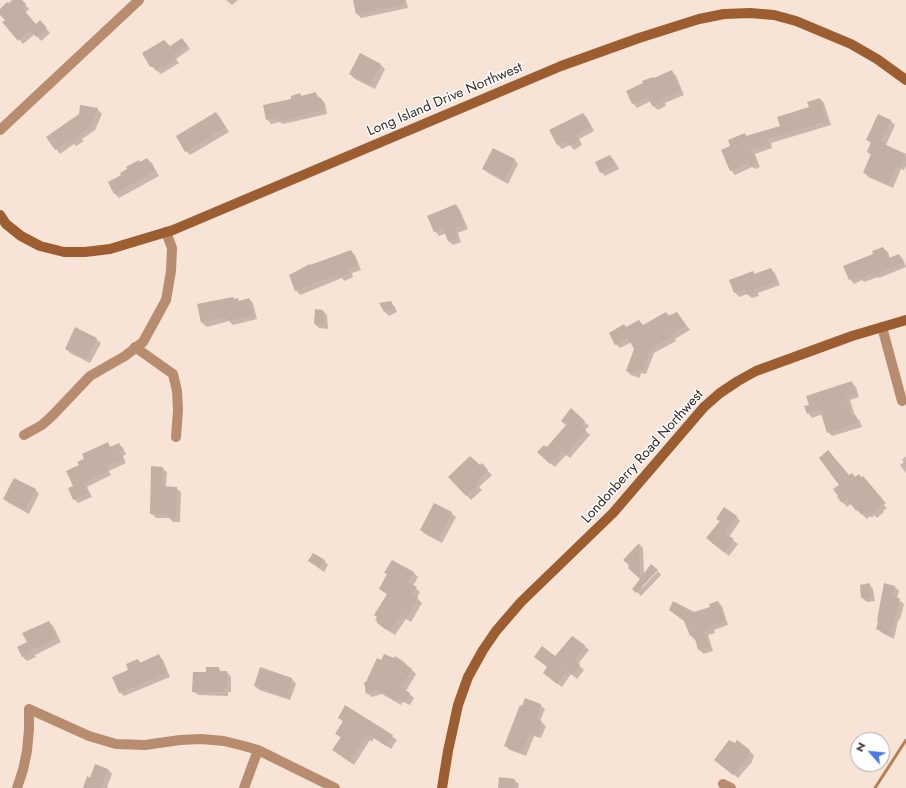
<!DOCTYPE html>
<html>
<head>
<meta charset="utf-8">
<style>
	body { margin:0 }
	#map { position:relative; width:906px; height:788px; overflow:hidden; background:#f8e4d7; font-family:Jost,sans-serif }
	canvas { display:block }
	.north { position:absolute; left:850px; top:732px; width:40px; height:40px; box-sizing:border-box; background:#fff; border:1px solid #aeaba9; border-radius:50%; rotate:297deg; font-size:11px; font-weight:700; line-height:16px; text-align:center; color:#352d28 }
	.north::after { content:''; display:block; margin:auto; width:14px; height:18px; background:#4877e9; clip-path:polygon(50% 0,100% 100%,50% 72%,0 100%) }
</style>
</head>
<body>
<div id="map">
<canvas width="906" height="788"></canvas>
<div class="north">N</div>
</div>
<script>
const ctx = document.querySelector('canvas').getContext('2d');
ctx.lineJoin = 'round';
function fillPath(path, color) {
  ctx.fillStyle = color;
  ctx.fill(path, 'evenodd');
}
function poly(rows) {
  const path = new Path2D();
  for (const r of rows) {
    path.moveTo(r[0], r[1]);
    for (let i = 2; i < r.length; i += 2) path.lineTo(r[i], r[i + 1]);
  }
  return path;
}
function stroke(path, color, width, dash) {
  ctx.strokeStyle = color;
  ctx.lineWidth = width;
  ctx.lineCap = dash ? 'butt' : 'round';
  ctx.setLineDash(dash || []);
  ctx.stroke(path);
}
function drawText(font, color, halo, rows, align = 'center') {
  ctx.font = font + ' Jost,sans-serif';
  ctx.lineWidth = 3;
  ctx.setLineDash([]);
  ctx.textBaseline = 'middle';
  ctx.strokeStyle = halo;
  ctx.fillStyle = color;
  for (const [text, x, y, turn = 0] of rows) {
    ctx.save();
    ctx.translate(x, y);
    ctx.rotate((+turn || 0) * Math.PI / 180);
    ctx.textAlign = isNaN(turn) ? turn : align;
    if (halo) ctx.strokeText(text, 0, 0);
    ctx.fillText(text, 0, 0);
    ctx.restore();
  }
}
const shadow = poly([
	[12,0,21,0,29,9,25,13,36,25,44,26,50,33,41,41,35,34,23,44,0,13,0,10],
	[226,0,238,0,232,5],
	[354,0,406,0,408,8,361,18,357,14],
	[186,43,190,49,176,59,179,63,161,74,151,66,170,47],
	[360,54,381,65,385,69,375,89,355,79,350,74],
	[672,72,676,76,684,95,665,103,666,106,658,110,653,106,651,101,637,108,633,103,654,79],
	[300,94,302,97,316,94,325,103,327,114,283,124,280,122,271,124,267,119],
	[820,99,824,103,831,125,771,143,772,148,755,154,760,167,755,169,752,167,735,175,731,170,731,146,744,134,748,137,781,127,810,108],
	[97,109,102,114,95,130,82,139,84,141,76,146,74,144,60,154,47,137],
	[216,113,220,117,229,132,190,155,186,151],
	[583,114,587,118,594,131,579,139,582,145,574,150,570,145,562,149,558,145,550,131],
	[890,120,895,125,886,145,906,156,906,166,904,170,901,169,893,188,868,177,864,172,871,155,868,152,872,144,867,140],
	[610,156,614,160,619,169,605,176,601,172],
	[147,159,152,163,159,176,119,198,115,194,109,183],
	[514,159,518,164,508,184,488,173,484,169],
	[456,205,460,210,468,229,458,233,461,242,453,245,448,241,446,233,439,236,435,231],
	[883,248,888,252,890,258,899,255,903,259,906,267,879,278,878,277,864,282,862,280,854,284,850,279,874,255],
	[351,251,355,255,361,270,352,273,353,277,344,281,342,278,300,295,296,290],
	[771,269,775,273,780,285,758,293,759,296,752,298,747,294,739,297,735,292,753,272,755,275],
	[233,298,235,300,237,299,240,301,249,299,253,303,257,319,233,325,229,321,207,327,202,323],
	[390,302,395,307,397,312,389,316,385,312],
	[323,311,327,315,328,329,319,328,315,324],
	[666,313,670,316,677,313,690,330,675,339,676,341,654,353,646,374,641,373,640,378,631,375,627,371,635,349,632,342,620,348,616,344,624,325,627,328,643,326],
	[96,339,101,343,90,363,70,353,66,348],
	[852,383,856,387,859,397,850,400,855,416,860,421,862,427,832,436,828,432,823,414,812,418,808,413],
	[571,410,589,426,585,430,590,435,570,458,566,455,555,467,543,457,547,448,567,425],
	[107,443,111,447,119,444,123,448,126,454,123,456,126,463,109,471,111,475,87,487,92,497,78,503,74,499,74,486,80,465,85,459],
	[906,456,906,473,900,465,904,462,902,460],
	[482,465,492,475,479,487,482,490,471,500,449,477,480,467],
	[162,468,167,472,166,487,176,488,181,492,180,522,173,522,169,518,156,518,151,513],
	[852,474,856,478,862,478,867,481,886,503,884,505,887,508,883,511,884,512,877,518,874,515,872,518,870,516,867,519,851,504,847,507,838,497,850,476],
	[35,489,39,494,29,514,9,503,4,499],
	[451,513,456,517,442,543,425,534,421,530],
	[736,516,740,521,729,537,738,544,729,556,712,543,721,522,717,519],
	[639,544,643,548,644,575,641,586,642,588,658,571,661,575,641,596,634,589,641,579,630,568,630,566,624,560],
	[324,560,328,565,324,572,309,561],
	[392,561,414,573,418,577,413,586,420,592,417,598,422,603,411,622,406,619,395,635,382,627,378,623,388,595,380,589,388,575],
	[869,584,873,589,875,601,867,602,862,598,861,586],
	[895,587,899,591,897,599,904,604,900,619,898,621,894,639,882,633,878,628],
	[718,602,722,606,728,625,714,630,715,633,708,635,713,651,704,654,699,650,696,640,695,640,691,636,686,622,670,610,694,613,711,607],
	[49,622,53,626,61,642,35,655,36,657,27,661,23,657,19,647,28,642],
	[585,646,589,650,578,664,584,670,577,679,571,674,562,687,544,673,548,667,535,657,556,657],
	[159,656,163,660,170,677,124,696,120,692,130,670,138,660,141,663],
	[404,662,416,674,406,691,414,698,410,705,403,702,401,705,382,694,372,697,367,693],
	[218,668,222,672,227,672,231,677,231,692,228,692,228,696,198,695,193,691,207,673],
	[261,669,292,679,296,684,290,700,259,690,255,686],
	[540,705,545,709,540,721,546,726,541,738,534,736,526,756,510,750,505,746],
	[346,707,392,736,397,740,391,749,374,738,372,742,370,740,354,765,338,754,334,750,341,738,337,734,344,722,339,717],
	[735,745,749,751,754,755,752,762,738,778,715,760],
	[108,769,112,774,107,787,108,788,84,788,91,779],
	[514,780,519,784,518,788,499,788]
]);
const stream = poly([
	[875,788,906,740]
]);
const building = poly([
	[14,0,22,0,26,4,22,8,36,24,40,20,47,28,36,37,30,30,18,41,2,22,5,20,0,15,0,9,7,2,9,4],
	[353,0,404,0,404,4,356,14],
	[182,38,187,45,173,55,175,59,156,71,153,66,150,67,142,53,164,40,170,46],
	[360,53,381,64,370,85,349,74],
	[672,70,681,90,661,99,662,102,652,106,648,97,632,104,626,91,643,83,642,81,653,77,654,78],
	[316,92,317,99,321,98,324,110,278,121,277,117,266,120,263,105,291,99,291,96,300,93,301,96],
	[820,98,827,121,767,139,769,144,751,149,756,163,750,166,747,163,730,171,721,150,730,146,728,140,745,133,746,136,780,126,777,117,809,107,807,102],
	[80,105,98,108,91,126,79,135,80,136,71,142,69,140,55,150,46,137,79,114],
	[216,112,225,127,185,152,176,136],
	[583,113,591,126,575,135,579,140,569,146,566,141,557,145,549,130],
	[878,114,891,120,881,141,885,142,884,144,906,154,900,167,897,165,888,184,863,173,871,154,867,152,871,142,866,140],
	[493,148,515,159,504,180,482,169],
	[610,155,615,165,600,173,595,162],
	[147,158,155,171,114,194,108,182,121,175,120,173,127,169,126,167,139,160,140,162],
	[456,204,464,225,454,229,458,237,448,241,443,229,434,232,427,216],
	[883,247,889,258,899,254,903,263,874,275,873,273,859,279,858,276,849,280,843,266,873,254,872,251],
	[351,250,358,265,348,269,350,272,339,277,338,274,295,291,289,275,310,264,310,265],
	[771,268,776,281,754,289,755,292,747,295,745,289,734,293,729,280,753,271,754,274],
	[233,297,234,299,238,298,239,301,249,298,254,315,228,321,225,317,201,323,197,304],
	[391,301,394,308,384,312,379,303],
	[315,309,323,310,324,325,314,324],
	[666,312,668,316,677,312,686,325,671,335,672,337,650,349,642,371,637,369,635,374,626,371,634,349,628,338,615,345,609,333,624,324,626,327,639,320,643,325],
	[75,327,97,338,86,359,65,349],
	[852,381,855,393,846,396,852,416,856,415,858,423,827,433,820,410,807,414,804,406,809,405,806,396],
	[571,408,585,421,581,426,586,430,566,454,562,451,550,464,537,452,544,445,547,447,566,425,561,421],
	[108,442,110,447,119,443,122,450,119,451,123,459,106,466,108,471,84,483,88,493,73,500,68,488,73,486,66,471,79,465,77,462,84,459,82,454],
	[828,450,849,475,852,473,855,477,859,474,861,477,863,476,882,499,881,500,883,503,879,506,881,507,872,514,870,512,867,514,865,512,862,515,857,510,856,511,847,499,842,503,837,497,838,496,833,489,839,485,819,458],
	[470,456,480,465,482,463,488,470,476,482,478,485,466,496,448,477],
	[151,466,163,467,162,486,177,487,176,518,167,518,167,514,150,514],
	[14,478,36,489,25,510,3,499],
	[434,503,452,512,438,540,420,530],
	[724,507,737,516,724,533,734,539,724,552,706,538,720,521,716,519],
	[639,543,640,578,651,564,658,570,636,593,632,589,640,579,628,568,629,565,623,560],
	[313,553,325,560,319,568,308,561],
	[392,560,414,572,408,582,417,587,412,594,418,598,406,618,401,615,390,631,377,623,377,621,375,620,377,617,374,615,387,594,379,589,387,574,384,573],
	[870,583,871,597,861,598,860,585],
	[884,583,895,586,893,595,900,599,896,615,894,617,890,636,876,629,878,622,877,620],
	[673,601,694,612,710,607,709,604,718,601,725,621,710,626,711,629,704,631,709,647,698,650,694,635,690,636,684,621,669,610],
	[49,621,57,638,31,650,33,652,22,657,17,647,27,642,22,633],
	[572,636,585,645,574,660,580,664,572,675,567,671,557,684,543,673,547,667,534,657,542,646,555,656],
	[159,654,167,673,119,693,112,677,128,670,126,664,138,659,140,663],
	[384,654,394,658,395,656,404,662,404,664,412,669,401,687,410,693,406,702,399,698,397,701,377,690,366,694,364,682,366,682,377,658,381,660],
	[206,667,219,667,219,671,227,671,227,688,224,688,224,692,192,692,193,672,206,672],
	[260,667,292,678,286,697,254,686],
	[525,698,541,704,536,718,542,721,537,734,530,732,522,753,504,746,520,705,522,706],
	[345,705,393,735,386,746,369,735,367,738,365,737,350,761,332,750,341,737,335,734,343,721,338,718],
	[729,740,735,743,737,740,750,750,748,757,733,775,714,760],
	[95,764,108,769,101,788,83,788,87,776,90,778],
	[499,777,515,779,514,788,498,788]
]);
const street = poly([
	[0,130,139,0],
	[882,327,902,401],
	[135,347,173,374,177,391,178,410,176,437],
	[24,435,42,425,52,416,90,376,125,356,143,342,166,300,171,271,172,248,166,232],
	[723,784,731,788],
	[17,788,23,770,27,751,29,729,29,709,89,736,116,744,145,745,180,740,201,739,224,741,244,746,258,750,335,788],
	[244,788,258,750]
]);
const secondary = poly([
	[0,215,6,224,21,236,40,246,64,252,85,252,110,249,173,230,561,66,639,38,699,19,724,14,750,13,774,15,796,21,851,44,877,59,906,80],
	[442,788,448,751,458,705,468,677,483,650,496,631,521,602,613,513,704,407,720,393,738,381,756,371,852,336,906,320]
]);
const streetNames = [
	["Long Island Drive Northwest",445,100,-23],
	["Londonberry Road Northwest",643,457,-48]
];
fillPath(shadow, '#0003');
stroke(stream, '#b77d56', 3);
fillPath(building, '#c3afa3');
stroke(street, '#b88c6f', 10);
stroke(secondary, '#9c5e30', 10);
drawText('14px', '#352d28', '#fff', streetNames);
</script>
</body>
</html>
